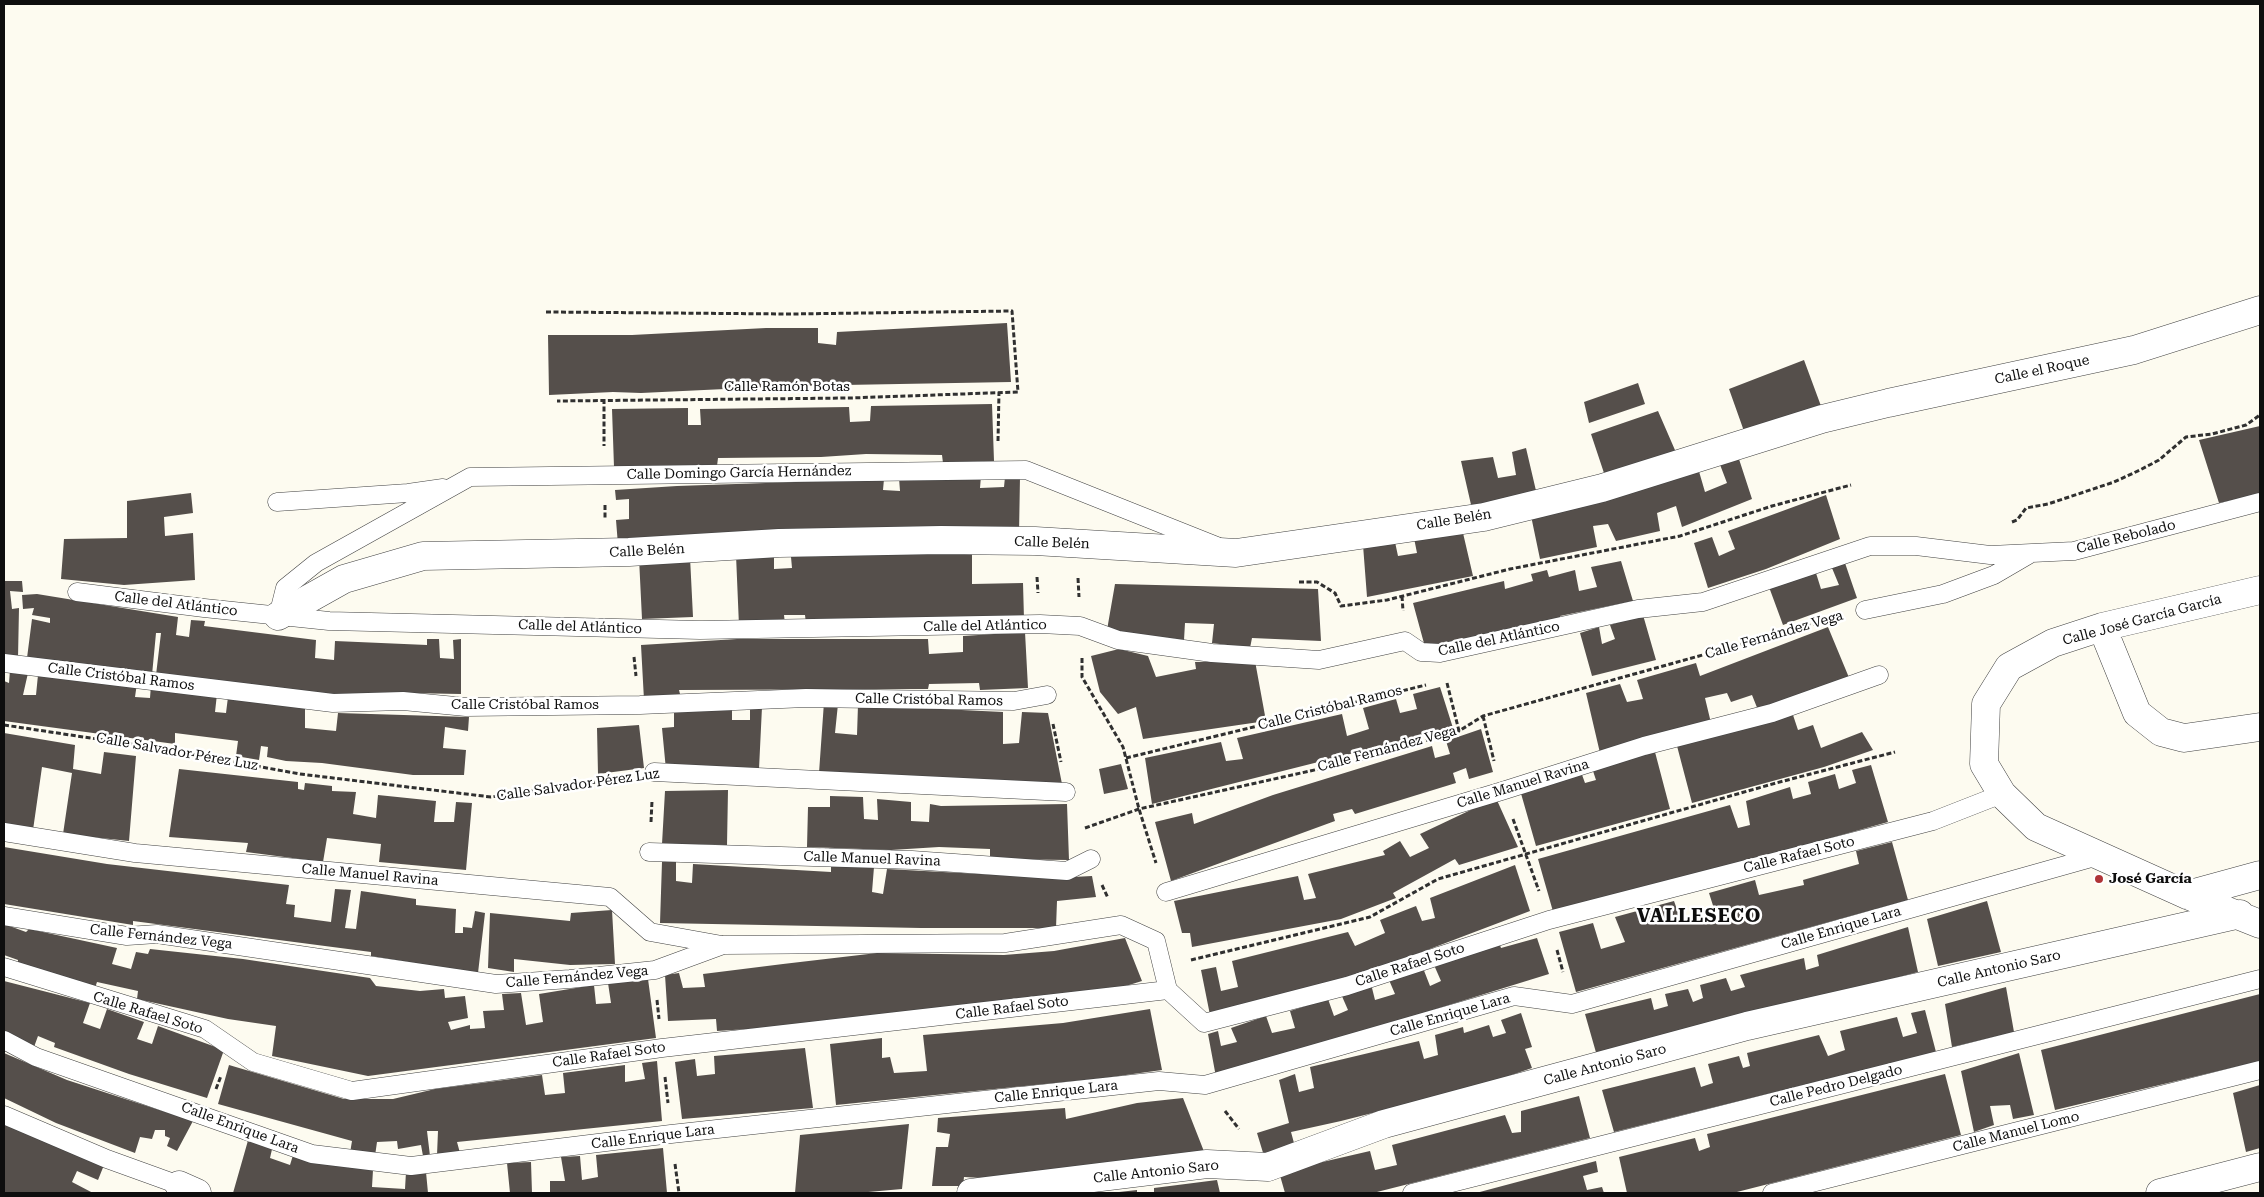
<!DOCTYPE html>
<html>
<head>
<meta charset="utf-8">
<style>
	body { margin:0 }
	#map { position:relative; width:2264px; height:1197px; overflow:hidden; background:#fdfbf0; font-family:"Roboto Serif",serif }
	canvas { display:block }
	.frame { position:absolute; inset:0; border:5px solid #0e0e0e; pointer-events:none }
</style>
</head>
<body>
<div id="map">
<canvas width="2264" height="1197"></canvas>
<div class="frame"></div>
</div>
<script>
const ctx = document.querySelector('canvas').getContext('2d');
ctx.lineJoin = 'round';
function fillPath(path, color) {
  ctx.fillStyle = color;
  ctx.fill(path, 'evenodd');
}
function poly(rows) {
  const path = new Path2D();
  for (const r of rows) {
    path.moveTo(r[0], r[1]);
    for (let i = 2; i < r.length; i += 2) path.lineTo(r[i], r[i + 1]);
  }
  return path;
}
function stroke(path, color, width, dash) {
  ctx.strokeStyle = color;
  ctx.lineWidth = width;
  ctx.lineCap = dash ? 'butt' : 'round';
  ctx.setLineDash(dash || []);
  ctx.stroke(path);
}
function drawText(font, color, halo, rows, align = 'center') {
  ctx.font = font + ' "Roboto Serif",serif';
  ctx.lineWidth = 5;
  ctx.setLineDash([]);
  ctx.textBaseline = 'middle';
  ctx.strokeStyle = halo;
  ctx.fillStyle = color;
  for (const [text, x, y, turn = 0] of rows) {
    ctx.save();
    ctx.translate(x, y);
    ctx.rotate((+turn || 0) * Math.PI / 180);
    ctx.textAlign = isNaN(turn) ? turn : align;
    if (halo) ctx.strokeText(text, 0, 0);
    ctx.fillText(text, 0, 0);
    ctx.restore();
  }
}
const building = poly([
	[1007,323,1011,382,788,386,641,393,613,392,549,395,548,335,632,335,766,328,818,328,818,343,836,345,837,332],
	[1804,360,1821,406,1745,434,1729,389],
	[1638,383,1645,404,1589,423,1584,402],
	[992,404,994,461,943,463,942,455,866,454,821,457,718,458,717,466,614,467,612,409,688,408,688,425,701,425,700,409,849,407,850,422,870,421,871,406],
	[1658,411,1678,457,1606,479,1591,434],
	[2260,426,2260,494,2219,503,2199,440],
	[1526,448,1537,495,1472,509,1461,461,1493,457,1498,478,1516,475,1512,452],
	[1738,456,1752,499,1682,527,1676,506,1657,513,1660,531,1616,541,1608,524,1593,526,1597,547,1540,559,1530,511,1698,468,1705,492,1727,483,1719,462],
	[981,476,980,488,1004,487,1005,477,1020,477,1019,534,618,545,616,520,629,519,629,499,616,500,615,490,677,486,884,479,883,490,900,491,899,478],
	[191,493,193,513,164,517,165,536,193,533,195,580,124,585,61,579,64,539,127,538,127,501],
	[1826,495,1840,539,1766,569,1708,588,1694,543,1712,537,1719,556,1735,549,1728,531],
	[1463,533,1473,576,1367,597,1363,545,1395,542,1398,556,1417,553,1414,538],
	[972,551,972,584,1023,583,1024,619,806,624,805,615,784,615,785,624,739,626,736,555,774,555,774,569,792,568,791,557],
	[690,557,693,617,642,619,639,558],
	[1621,561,1633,601,1560,616,1561,619,1425,647,1413,603,1504,581,1505,589,1533,581,1531,574,1547,570,1549,577,1575,570,1579,591,1597,587,1591,567],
	[1845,563,1857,598,1783,625,1769,587,1816,573,1821,589,1839,585,1832,568],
	[4,581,22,581,23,592,10,591,12,609,19,608,18,658,4,657],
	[1115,584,1318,589,1321,641,1252,638,1250,648,1212,643,1214,624,1185,623,1184,640,1107,630],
	[37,594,178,617,176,635,189,637,191,620,205,621,204,626,316,640,315,658,334,660,335,641,427,645,427,639,439,639,440,658,454,659,453,640,461,639,461,694,405,693,362,699,156,675,161,633,156,633,152,675,27,658,32,619,50,623,50,618,32,615,34,608,23,609,22,595],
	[1643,615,1656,660,1592,676,1580,633,1599,627,1602,644,1615,639,1610,625],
	[1828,627,1850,680,1758,710,1752,695,1731,702,1727,693,1705,698,1711,723,1600,753,1586,693,1620,684,1627,702,1643,699,1637,680,1696,663,1700,676],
	[1025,632,1028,688,980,690,979,683,929,684,928,689,679,690,681,698,644,700,641,645,737,639,928,639,929,654,963,652,963,636],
	[1119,649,1148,656,1156,677,1196,669,1195,662,1255,661,1266,721,1143,739,1136,707,1118,714,1100,692,1091,656],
	[10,670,28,673,23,695,36,695,38,675,137,683,135,697,150,698,151,685,217,694,215,712,226,713,228,697,305,707,305,728,336,731,338,713,469,717,468,731,445,727,443,748,466,750,464,775,413,775,322,763,286,761,267,757,268,747,261,746,259,760,236,756,238,741,175,733,175,744,4,721,4,681,9,683],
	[1440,687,1453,728,1152,804,1145,758,1221,742,1226,761,1243,759,1237,738,1342,714,1347,736,1369,729,1363,708,1396,699,1400,713,1417,709,1413,694],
	[824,702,838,704,835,733,857,735,858,705,1003,712,1003,744,1019,743,1022,712,1048,713,1063,789,819,773],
	[762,707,759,769,666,770,662,728,674,727,674,709,732,709,732,720,750,720,750,708],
	[1792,712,1798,730,1813,725,1821,748,1862,732,1873,750,1824,767,1692,803,1677,746],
	[639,725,644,768,598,774,597,728],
	[1481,729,1493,772,1469,779,1466,768,1453,773,1456,783,1355,814,1352,809,1333,814,1335,821,1171,881,1155,822,1192,813,1194,824,1273,795,1432,746,1435,758,1450,754,1446,741],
	[4,733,75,745,73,769,101,774,104,752,136,756,129,841,63,834,72,773,42,767,33,830,4,824],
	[1655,752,1670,809,1536,846,1520,790,1581,772,1585,783,1596,780,1592,768],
	[1121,764,1128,789,1104,794,1099,769],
	[1871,765,1888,822,1554,915,1538,859,1730,805,1738,828,1750,825,1746,801,1790,787,1793,799,1811,794,1808,782,1835,774,1839,789,1856,783,1852,770],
	[179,769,298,782,298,789,304,790,305,783,332,786,332,791,356,792,353,814,376,818,378,795,436,801,434,822,454,822,456,802,472,803,466,870,379,862,381,844,327,838,323,862,246,852,248,843,169,837],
	[728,790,727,845,662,844,665,791],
	[830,796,863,797,864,819,878,820,877,799,911,802,911,821,929,822,930,804,941,806,1067,804,1069,860,990,859,990,849,939,847,891,850,807,847,808,807,830,807],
	[1496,798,1518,847,1459,865,1455,859,1393,893,1396,898,1341,919,1192,947,1190,933,1182,933,1174,901,1298,876,1304,900,1316,898,1308,874,1385,855,1383,851,1400,841,1410,857,1429,848,1420,834],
	[1892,842,1908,900,1576,992,1559,932,1593,923,1601,949,1625,942,1615,917,1674,901,1682,924,1716,915,1709,893,1755,880,1759,895,1804,885,1803,880,1859,864,1856,851],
	[4,847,107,864,289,885,286,904,295,905,294,917,331,922,335,889,351,890,345,928,356,929,361,891,416,899,416,905,456,909,455,933,463,933,463,927,472,928,475,911,485,913,478,973,371,956,371,952,133,921,133,925,4,904],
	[662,862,676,862,676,881,692,883,693,864,831,872,831,866,874,867,872,892,883,894,887,869,1054,878,1092,876,1096,897,1057,901,1056,928,921,928,660,923],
	[1515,865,1530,911,1348,980,1210,1015,1201,970,1216,967,1221,991,1238,987,1232,961,1348,932,1355,946,1385,933,1380,920,1416,906,1422,921,1435,918,1430,898],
	[1987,901,2001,952,1938,966,1927,919],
	[612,910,615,964,570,965,514,959,514,972,488,968,490,913,570,921,571,913],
	[4,924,26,932,29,929,117,948,112,964,131,969,136,952,148,954,150,949,243,959,370,978,376,986,420,991,444,989,445,998,465,996,468,1018,448,1022,451,1030,470,1025,470,1029,485,1028,483,1011,504,1010,502,994,521,993,526,1025,543,1022,539,994,594,985,596,1004,611,1003,608,983,648,979,656,1038,368,1076,272,1056,276,1026,228,1019,137,999,138,991,97,982,95,988,18,965,18,960,4,955],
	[1908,927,1918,972,1597,1056,1585,1014,1651,998,1654,1010,1668,1006,1665,994,1688,989,1693,1002,1703,998,1700,985,1726,978,1731,991,1745,987,1740,975,1804,958,1806,970,1819,966,1817,955],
	[1125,938,1142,981,1116,989,780,1027,717,1031,716,1019,668,1021,665,975,679,973,683,988,705,987,703,974,783,964,877,953,1004,955,1054,951],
	[1537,938,1549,974,1216,1077,1208,1034,1218,1031,1221,1046,1237,1042,1231,1028,1266,1016,1272,1033,1295,1028,1290,1011,1328,999,1334,1016,1348,1010,1341,994,1371,984,1375,1000,1395,994,1389,980,1423,968,1430,986,1441,981,1434,965,1499,942,1501,948],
	[4,981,90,1003,83,1023,100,1029,107,1009,144,1022,137,1039,152,1044,158,1026,224,1050,207,1098,129,1074,54,1047,55,1043,38,1036,34,1047,4,1036],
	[2006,987,2014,1032,1952,1047,1945,1004],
	[2260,994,2260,1061,2055,1110,2041,1050],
	[1150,1009,1162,1070,1104,1078,836,1105,830,1044,882,1038,882,1058,890,1057,894,1073,927,1071,923,1035,1063,1023],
	[1925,1010,1936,1052,1614,1132,1602,1090,1695,1067,1701,1087,1713,1083,1708,1064,1739,1056,1743,1068,1750,1066,1747,1053,1819,1035,1828,1056,1845,1050,1840,1031,1897,1017,1903,1037,1917,1033,1911,1013],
	[1521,1013,1532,1047,1525,1049,1532,1068,1479,1086,1341,1121,1291,1132,1294,1143,1264,1156,1257,1133,1289,1123,1279,1080,1295,1074,1299,1092,1314,1088,1310,1067,1419,1041,1424,1059,1438,1055,1435,1035,1463,1027,1464,1033,1489,1025,1493,1037,1506,1033,1501,1020],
	[805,1048,813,1108,682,1119,675,1062,695,1059,697,1076,715,1074,714,1056],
	[4,1053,67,1080,193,1121,177,1151,167,1146,170,1138,165,1136,165,1130,155,1130,152,1139,140,1137,135,1153,56,1123,4,1098],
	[2019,1053,2034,1115,2013,1119,2010,1105,1990,1106,1994,1125,1974,1132,1961,1071],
	[657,1061,662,1121,457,1142,460,1153,437,1155,438,1131,427,1131,430,1156,423,1156,421,1145,398,1149,397,1141,377,1142,375,1156,350,1153,352,1141,218,1104,229,1065,344,1099,393,1099,435,1089,542,1075,545,1095,565,1093,563,1073,625,1065,625,1082,645,1079,642,1063],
	[1945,1074,1961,1135,1733,1193,1627,1193,1619,1157,1695,1138,1699,1151,1710,1147,1707,1134],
	[2260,1085,2260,1148,2246,1152,2233,1093],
	[1579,1096,1590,1138,1373,1193,1285,1193,1279,1172,1370,1151,1375,1170,1397,1165,1392,1145,1505,1115,1512,1133,1521,1132,1521,1111],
	[1183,1098,1205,1154,1017,1180,964,1177,963,1186,932,1186,936,1147,948,1147,950,1134,937,1132,938,1118,1065,1108,1066,1119,1137,1103],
	[4,1119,104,1165,98,1180,77,1171,72,1182,93,1193,4,1193],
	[909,1124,902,1189,857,1193,795,1193,800,1135],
	[249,1137,273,1145,270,1158,290,1165,294,1152,339,1166,373,1170,372,1187,405,1189,406,1172,426,1172,428,1193,233,1193],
	[663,1148,667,1193,550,1193,550,1181,565,1181,561,1157,580,1156,582,1180,598,1177,596,1155],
	[1596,1161,1598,1172,1583,1176,1587,1190,1602,1187,1604,1193,1476,1193],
	[531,1162,532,1193,510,1193,507,1163],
	[1217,1180,1220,1193,1154,1193,1154,1188],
	[1137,1190,1137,1193,1119,1193,1119,1192]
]);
const path = poly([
	[546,312,791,314,1012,311,1018,392,850,398,557,401],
	[604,399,604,446],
	[998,441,999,392],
	[605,505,605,518],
	[2012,522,2017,520,2026,508,2048,504,2114,482,2140,470,2159,460,2186,437,2212,434,2246,425,2260,415],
	[1037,577,1038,593],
	[1078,578,1079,597],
	[1299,582,1317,582,1335,593,1341,606,1387,600,1510,569,1680,536,1772,506,1851,485],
	[1402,596,1403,611],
	[634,657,636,676],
	[1082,658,1082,677,1123,747,1139,809,1156,863],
	[1447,683,1459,731],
	[1483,716,1494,761],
	[1053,724,1061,762],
	[4,725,157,748,300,774,491,797,624,778],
	[1126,758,1426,685],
	[1513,819,1539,891],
	[651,822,652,801],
	[1085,828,1139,809,1355,761,1459,731,1483,716,1836,618],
	[1102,885,1108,898],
	[1557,950,1563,972],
	[1191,960,1370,917,1438,879,1776,783,1895,752],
	[657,1000,659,1019],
	[665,1077,668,1103],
	[216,1089,221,1076],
	[1225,1111,1239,1129],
	[675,1164,679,1193]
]);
const lane = poly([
	[277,502,408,493,443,488],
	[77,592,204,608,329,621,700,630,1040,624,1080,626,1118,640,1212,653,1319,660,1405,641,1421,652,1440,653,1638,609,1703,602,1870,546,1916,546,1990,555,2074,551,2260,502],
	[1865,610,1943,594,1994,575,2030,554],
	[278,616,285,588,316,563,470,477,1026,470,1217,546],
	[4,663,333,703,403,701,466,707,640,705,806,698,1014,701,1047,695],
	[654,772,1066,792],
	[4,832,135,853,610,897,650,932,722,945],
	[649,852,912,860,1067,871,1091,859],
	[1166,892,1502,791,1644,746,1772,713,1879,675],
	[4,916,127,936,157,934,496,984,570,979,655,970,723,945,1005,943,1121,925,1156,941,1168,990],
	[4,967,205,1029,253,1062,352,1091,662,1048,1168,990,1204,1023,1347,986,1549,920,1933,821,2002,794],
	[4,1040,36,1057,312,1154,411,1166,671,1134,1159,1081,1205,1085,1514,996,1572,1004,2098,856],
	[4,1115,107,1159,179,1185],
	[1412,1193,2260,979],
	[1772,1193,2260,1070]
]);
const street = poly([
	[2260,590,2102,627,2053,643,2009,667,1986,704,1984,764,2002,794,2036,827,2187,895,2260,924],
	[278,616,344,579,423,556,629,552,779,543,941,540,1035,541,1236,553,1484,517,1602,488,1822,419,1888,403,2134,350,2260,310],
	[2102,627,2137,713,2161,732,2184,738,2260,727],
	[2187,895,2260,875],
	[179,1185,197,1193],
	[971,1193,1207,1164,1268,1167,1384,1124,1747,1026,2240,914],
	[2160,1193,2260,1167]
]);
const markers = [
	[2099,879,5,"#af3437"]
];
const streetNames = [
	["Calle el Roque",2042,370,-12],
	["Calle Ramón Botas",787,387],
	["Calle Domingo García Hernández",739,473,-1],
	["Calle Belén",1454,520,-9],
	["Calle Rebolado",2126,537,-14],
	["Calle Belén",1052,543,2],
	["Calle Belén",647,551,-3],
	["Calle del Atlántico",176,604,7],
	["Calle José García García",2142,620,-15],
	["Calle del Atlántico",985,626,-1],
	["Calle del Atlántico",580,627,2],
	["Calle Fernández Vega",1774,635,-16],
	["Calle del Atlántico",1499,639,-12],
	["Calle Cristóbal Ramos",121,677,7],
	["Calle Cristóbal Ramos",929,700,1],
	["Calle Cristóbal Ramos",525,705],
	["Calle Cristóbal Ramos",1330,708,-14],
	["Calle Fernández Vega",1387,749,-15],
	["Calle Salvador Pérez Luz",177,752,10],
	["Calle Manuel Ravina",1523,784,-17],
	["Calle Salvador Pérez Luz",578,785,-8],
	["Calle Rafael Soto",1799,855,-14],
	["Calle Manuel Ravina",872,859,2],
	["Calle Manuel Ravina",370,875,5],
	["Calle Enrique Lara",1841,928,-16],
	["Calle Fernández Vega",161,937,6],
	["Calle Rafael Soto",1410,965,-18],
	["Calle Antonio Saro",1999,969,-13],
	["Calle Fernández Vega",577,977,-5],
	["Calle Rafael Soto",1012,1008,-7],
	["Calle Rafael Soto",148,1013,17],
	["Calle Enrique Lara",1450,1015,-16],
	["Calle Rafael Soto",609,1055,-8],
	["Calle Antonio Saro",1605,1065,-15],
	["Calle Pedro Delgado",1836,1086,-14],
	["Calle Enrique Lara",1056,1092,-6],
	["Calle Enrique Lara",240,1128,20],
	["Calle Manuel Lomo",2016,1132,-14],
	["Calle Enrique Lara",653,1137,-7],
	["Calle Antonio Saro",1156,1172,-6]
];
const poiNames = [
	["José García",2109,879]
];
const districtNames = [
	["VALLESECO",1699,916]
];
fillPath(building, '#554f4b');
stroke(lane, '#414141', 19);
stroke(street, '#414141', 29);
stroke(path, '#303030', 3, [5, 2.5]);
stroke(lane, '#fff', 18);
stroke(street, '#fff', 28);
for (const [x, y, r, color] of markers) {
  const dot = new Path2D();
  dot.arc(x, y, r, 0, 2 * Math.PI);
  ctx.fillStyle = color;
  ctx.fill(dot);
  stroke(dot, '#fff', 2);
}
drawText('14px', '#0e0e0e', '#fff', streetNames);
drawText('bold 14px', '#0e0e0e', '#fff', poiNames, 'left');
ctx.letterSpacing = '1px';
drawText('bold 19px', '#0e0e0e', '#fff', districtNames);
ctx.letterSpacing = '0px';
</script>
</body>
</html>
